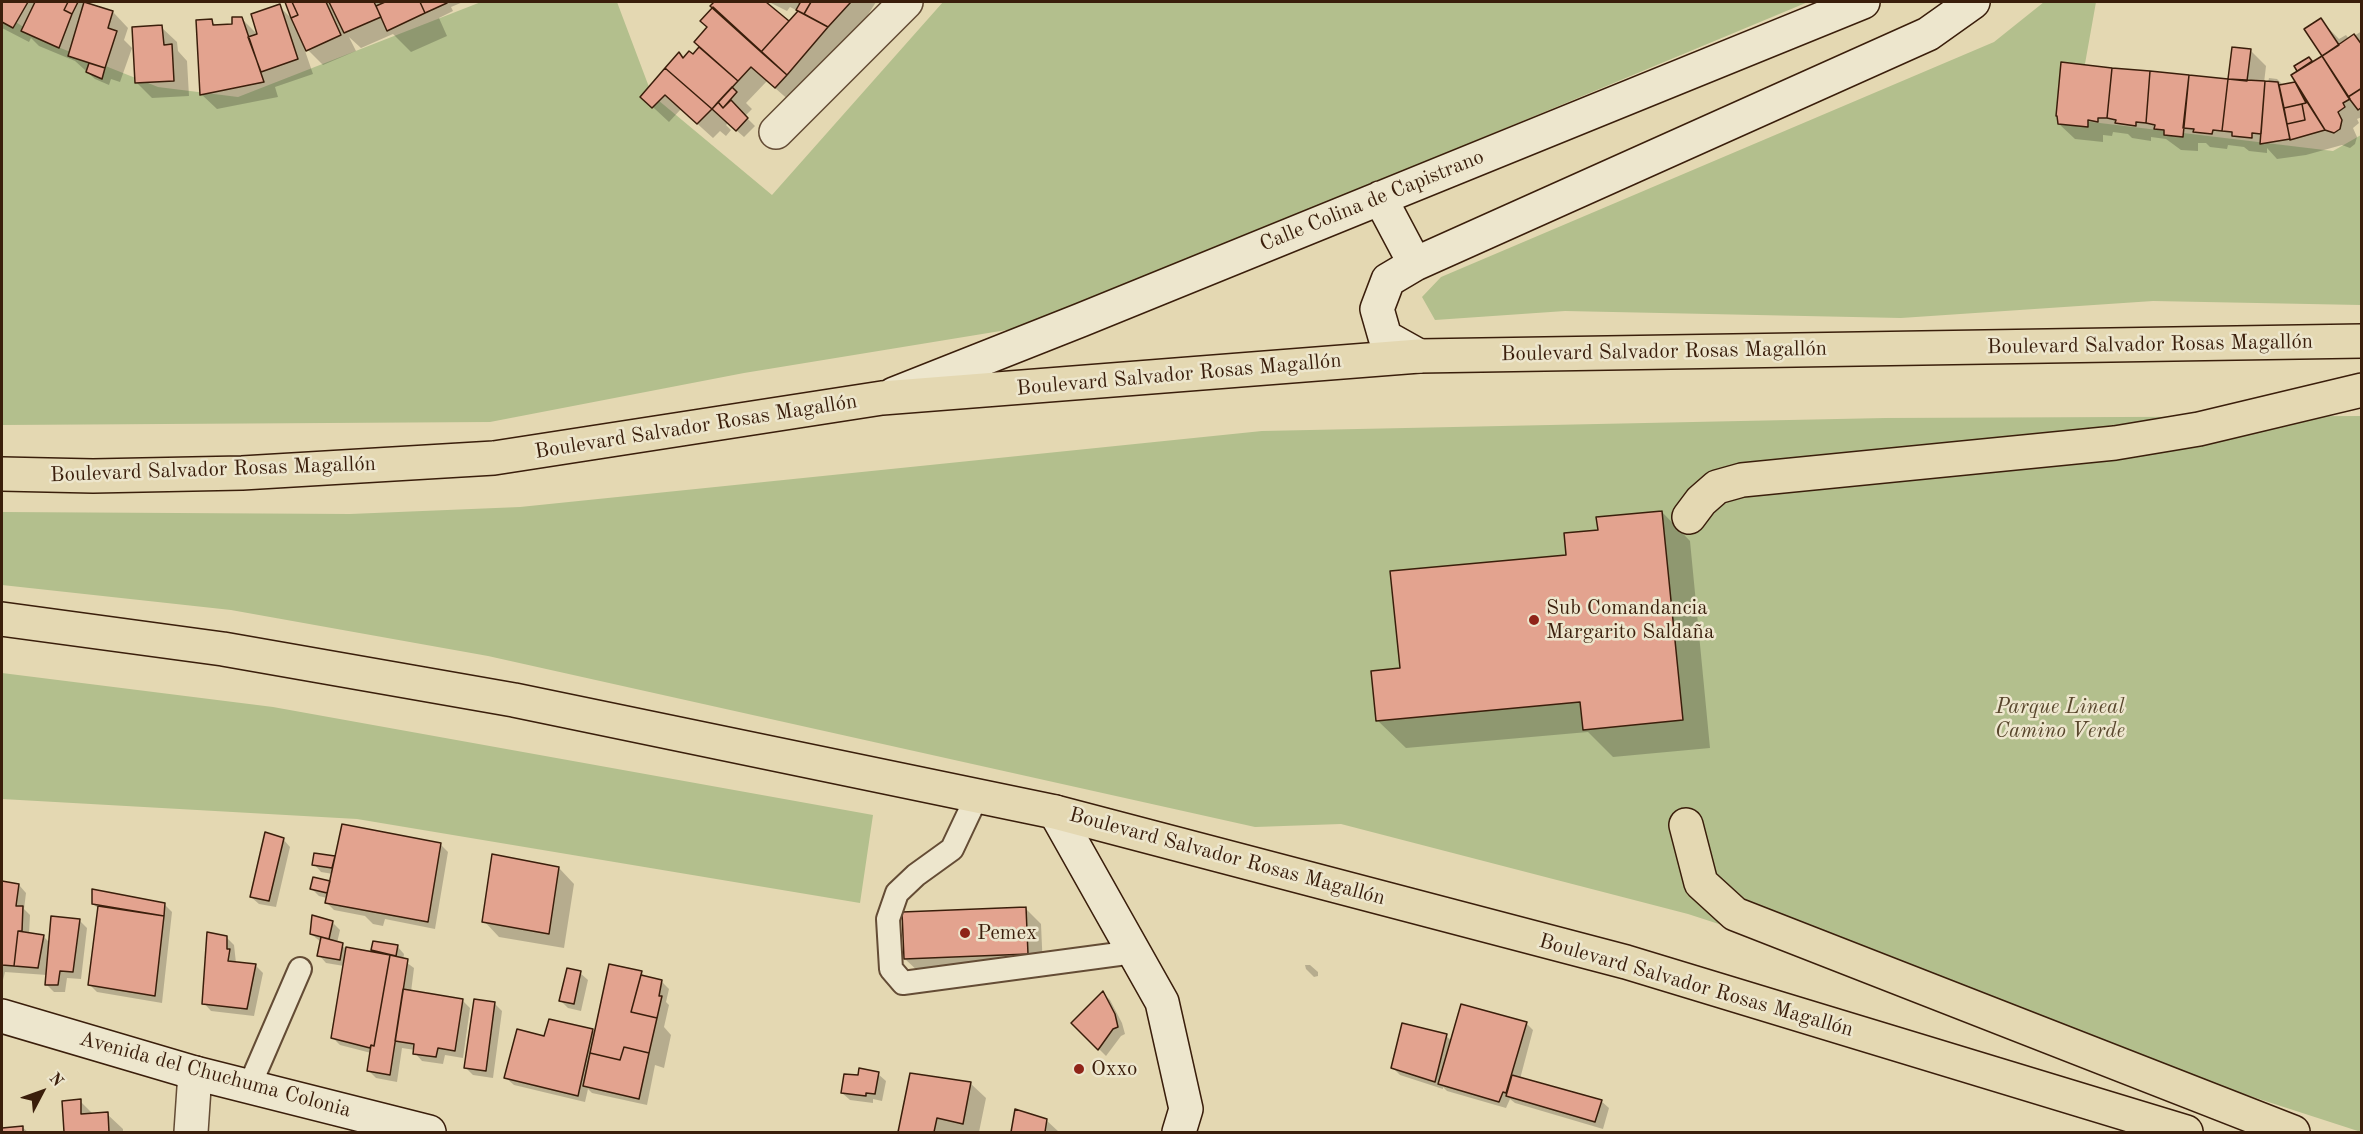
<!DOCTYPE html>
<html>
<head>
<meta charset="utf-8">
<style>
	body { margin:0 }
	#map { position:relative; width:2363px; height:1134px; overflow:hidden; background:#e4d8b2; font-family:"Old Standard TT",serif }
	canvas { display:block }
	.frame { position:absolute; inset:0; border:3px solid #3a1e0b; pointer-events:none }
	.north { position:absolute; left:12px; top:1062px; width:60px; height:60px; -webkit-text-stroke:4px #ede6cd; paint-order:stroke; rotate:49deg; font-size:16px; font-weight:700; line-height:24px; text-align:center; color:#3a1e0b }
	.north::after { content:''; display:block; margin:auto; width:21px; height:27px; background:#3a1e0b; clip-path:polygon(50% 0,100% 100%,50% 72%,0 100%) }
</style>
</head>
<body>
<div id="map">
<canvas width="2363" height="1134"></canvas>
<div class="frame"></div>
<div class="north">N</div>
</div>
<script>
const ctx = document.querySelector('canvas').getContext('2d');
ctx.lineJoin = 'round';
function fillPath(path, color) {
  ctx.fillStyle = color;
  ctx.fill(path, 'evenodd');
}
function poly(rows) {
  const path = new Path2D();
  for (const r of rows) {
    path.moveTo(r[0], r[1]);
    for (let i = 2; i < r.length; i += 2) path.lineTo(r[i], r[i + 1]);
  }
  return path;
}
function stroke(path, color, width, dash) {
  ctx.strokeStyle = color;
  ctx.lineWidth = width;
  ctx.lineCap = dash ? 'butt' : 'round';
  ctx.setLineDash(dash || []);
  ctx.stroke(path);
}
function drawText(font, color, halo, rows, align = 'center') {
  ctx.font = font + ' "Old Standard TT",serif';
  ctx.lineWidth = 5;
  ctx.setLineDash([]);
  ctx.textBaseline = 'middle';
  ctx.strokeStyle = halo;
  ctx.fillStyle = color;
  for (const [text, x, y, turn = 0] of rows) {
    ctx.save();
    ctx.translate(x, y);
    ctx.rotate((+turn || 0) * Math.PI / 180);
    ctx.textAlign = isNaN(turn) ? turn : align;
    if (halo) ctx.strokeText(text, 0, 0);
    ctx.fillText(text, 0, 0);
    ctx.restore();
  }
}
const green = poly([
	[481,2,617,2,652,95,772,195,943,2,1808,2,1031,326,744,373,490,422,2,425,2,13,48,43,158,87,238,97],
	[2044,2,2096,2,2075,120,2333,151,2361,135,2361,305,2153,301,1901,318,1565,311,1435,320,1422,297,1441,277,1994,42],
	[2361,416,2361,1132,1688,914,1341,824,1255,827,488,656,231,610,2,585,2,512,350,514,520,507,1262,431,1885,418],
	[2,673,273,707,873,815,860,903,357,819,2,799]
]);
const shadow = poly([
	[2,2,90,2,88,5,113,12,128,28,124,40,132,48,120,82,111,79,109,85,95,79,75,61,39,46,31,38,29,42,2,28],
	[286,2,463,2,451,7,453,11,439,18,447,36,411,52,393,34,361,48,349,37,356,51,323,65,303,45,313,74,275,87,278,97,217,109,201,94,211,21,217,26,233,26,242,19,260,37,279,6,294,21],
	[716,2,763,2,789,23,800,12,790,7,787,11,769,2,876,2,866,18,791,102,767,81,746,103,752,109,745,116,755,126,744,137,728,123,726,125,731,130,726,136,720,131,713,138,681,109,669,122,642,97,684,60,693,56,701,47,715,8,712,6],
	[2320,20,2339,39,2346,35,2349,39,2362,31,2362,117,2357,119,2359,123,2353,128,2357,137,2355,144,2350,148,2342,145,2306,155,2277,159,2267,148,2267,153,2249,151,2244,147,2228,145,2227,149,2210,147,2206,143,2198,143,2198,151,2181,150,2166,139,2151,137,2151,141,2132,138,2128,134,2113,132,2112,136,2103,135,2103,142,2075,139,2059,124,2230,80,2250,50,2266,66,2264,83,2268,83,2269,78,2277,79,2283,85,2297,83,2299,71,2296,67,2309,59,2313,63,2324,56],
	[161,27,177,42,178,51,187,61,189,96,152,98,136,82],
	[1662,512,1690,541,1710,748,1613,757,1588,732,1406,748,1377,720,1401,669,1567,557,1599,531],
	[283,839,290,847,276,907,259,904,251,897],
	[440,844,448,852,435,929,385,919,383,926,373,924,365,916,334,910,326,902,327,898,319,896,312,889,331,883,333,874,321,872,314,864,315,855,337,858],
	[559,868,574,884,564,948,499,937,484,921],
	[2,883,19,885,26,893,24,909,30,915,29,934,43,936,50,943,80,921,87,928,81,979,67,978,65,992,54,992,46,984,47,975,5,972,2,984],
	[93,904,164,904,172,912,162,1003,97,992,90,985,99,909],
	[1025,908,1041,924,1043,969,921,974,905,959],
	[332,922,340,930,337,943,347,949,373,953,374,943,397,946,404,954,403,960,414,968,411,992,463,1001,470,1008,463,1058,445,1055,443,1064,422,1061,415,1053,415,1050,402,1048,397,1082,376,1078,368,1070,371,1053,340,1045,333,1038,344,966,326,963,319,955,321,942,311,934],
	[226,937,234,945,236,963,255,965,263,973,254,1016,211,1011,204,1003],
	[1305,965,1310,965,1318,972,1318,976,1314,977,1306,969],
	[641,972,646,978,661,981,669,989,666,1002,669,1005,664,1027,671,1035,664,1068,655,1065,647,1105,592,1093,588,1089,585,1102,514,1085,506,1078,545,1037,592,1030,596,1033],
	[580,973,588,980,581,1011,568,1008,561,1001],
	[1103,993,1110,1000,1122,1023,1125,1034,1121,1036,1106,1056,1073,1023],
	[495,1004,502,1011,493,1078,473,1075,466,1068],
	[1526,1023,1533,1030,1520,1079,1601,1101,1609,1108,1603,1129,1515,1103,1510,1099,1506,1108,1447,1091,1443,1087,1443,1089,1400,1075,1393,1068,1446,1036,1452,1041],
	[878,1074,886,1081,882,1101,873,1099,873,1103,850,1100,842,1093],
	[911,1074,970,1083,986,1098,979,1132,900,1132],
	[80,1101,93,1114,107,1114,123,1129,123,1132,65,1132,63,1102],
	[2,1109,3,1129,22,1127,28,1132,2,1132],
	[1046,1120,1059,1132,1012,1131]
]);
const building = poly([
	[2,2,28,2,13,28,2,22,2,2],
	[35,2,68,2,64,10,72,14,59,48,21,31,35,2],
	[68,2,78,2,72,14,64,10,68,2],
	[84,2,113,11,108,28,117,31,105,68,68,56,84,2],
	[285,2,292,2,298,15,291,18,285,2],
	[292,2,326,2,341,35,306,51,291,18,298,15,292,2],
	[329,2,374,2,381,17,344,33,329,2],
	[385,2,420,2,425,13,387,31,376,6,385,2],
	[420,2,446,2,447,3,425,13,420,2],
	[714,2,766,2,789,21,761,52,710,6,714,2],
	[798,2,811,2,804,14,796,10,800,3,798,2],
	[811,2,851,2,828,27,804,14,811,2],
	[280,4,298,59,261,72,248,37,257,34,251,14,280,4],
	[713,7,787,75,775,88,751,67,738,81,694,42,707,27,700,21,713,7],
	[798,11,828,27,787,75,761,52,798,11],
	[232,17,242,17,264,82,200,95,196,20,212,19,213,25,232,24,232,17],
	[2321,18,2339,45,2322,56,2304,29,2321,18],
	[162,25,164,45,172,44,174,81,135,83,132,27,162,25],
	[2354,34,2362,45,2362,88,2348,97,2322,56,2354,34],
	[699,47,738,81,712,109,665,68,679,52,683,58,689,51,693,54,699,47],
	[2232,47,2251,49,2247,81,2228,79,2232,47],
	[2322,56,2350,99,2343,103,2345,107,2338,112,2342,120,2340,129,2334,133,2325,130,2291,75,2322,56],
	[2309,57,2312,61,2297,71,2294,66,2309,57],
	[2061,62,2112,68,2107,118,2098,118,2098,122,2088,120,2088,127,2058,124,2057,116,2056,116,2061,62],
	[89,63,105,68,102,79,86,72,89,63],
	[665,68,712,109,697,124,665,95,652,108,640,97,665,68],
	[2112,68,2150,71,2146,123,2136,122,2136,126,2115,123,2116,120,2107,118,2112,68],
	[2150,71,2189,75,2183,137,2164,135,2164,130,2154,129,2155,125,2146,123,2150,71],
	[2189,75,2228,79,2222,131,2213,130,2212,134,2193,132,2194,129,2183,128,2189,75],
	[2228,79,2265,81,2261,134,2252,133,2252,138,2232,136,2232,132,2222,131,2228,79],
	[2265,81,2278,82,2290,139,2260,144,2265,81],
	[2295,82,2306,103,2284,108,2279,85,2295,82],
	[732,87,737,92,723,108,718,102,732,87],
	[2362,88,2362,107,2358,110,2348,97,2362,88],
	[2304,97,2325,130,2290,140,2287,124,2305,120,2302,104,2306,103,2304,97],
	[731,100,748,118,736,131,712,109,718,102,723,108,731,100],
	[2302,104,2305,120,2287,124,2284,108,2302,104],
	[1662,511,1683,720,1583,730,1580,702,1376,721,1371,671,1400,668,1390,571,1566,555,1564,533,1598,530,1596,517,1662,511],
	[342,824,441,843,428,922,325,903,342,824],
	[265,832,284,838,269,901,250,897,265,832],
	[314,853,335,856,332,868,312,865,314,853],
	[492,854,559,867,549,934,482,922,492,854],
	[313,877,330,881,327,893,310,889,313,877],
	[2,881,19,884,16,906,23,906,22,931,18,931,14,966,2,965,2,881],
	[92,889,165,903,164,916,92,904,92,889],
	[98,906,164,916,155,996,88,985,98,906],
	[1026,907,1028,954,904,959,902,912,1026,907],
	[312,915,333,921,329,939,310,934,312,915],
	[51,916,80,919,73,972,60,971,58,985,45,985,51,916],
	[18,931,44,935,38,968,14,966,18,931],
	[207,932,227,936,227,949,230,949,228,961,256,964,247,1009,202,1004,207,932],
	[321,937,343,943,340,960,317,956,321,937],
	[373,941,398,945,396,956,371,950,373,941],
	[346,947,390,955,374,1046,371,1045,370,1048,331,1038,346,947],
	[390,955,408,959,390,1075,367,1071,371,1045,374,1046,390,955],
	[609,964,642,971,631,1012,657,1018,649,1053,624,1047,620,1060,590,1053,609,964],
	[567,968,581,971,574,1004,559,1001,567,968],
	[641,975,662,980,659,996,662,996,657,1018,631,1012,641,975],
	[403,989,463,999,455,1051,438,1048,436,1057,413,1054,414,1044,395,1041,403,989],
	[1103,991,1115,1014,1118,1027,1113,1029,1098,1050,1071,1023,1103,991],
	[474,999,495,1002,486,1071,464,1068,474,999],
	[1461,1004,1527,1022,1506,1093,1503,1092,1499,1102,1438,1084,1461,1004],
	[549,1019,593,1029,578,1096,504,1078,517,1029,544,1036,549,1019],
	[1402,1023,1447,1034,1435,1082,1391,1068,1402,1023],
	[624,1047,649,1053,639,1099,583,1086,590,1053,620,1060,624,1047],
	[859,1068,879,1072,875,1094,866,1093,866,1096,841,1093,844,1074,858,1075,859,1068],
	[910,1073,971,1082,963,1124,937,1118,934,1132,898,1132,910,1073],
	[1512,1075,1602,1100,1595,1122,1506,1096,1512,1075],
	[81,1099,81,1114,108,1112,109,1132,64,1132,62,1101,81,1099],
	[1015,1109,1047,1119,1045,1132,1011,1132,1015,1109],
	[23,1126,23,1132,2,1132,2,1128,23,1126]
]);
const lane = poly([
	[977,796,952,849,916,875,897,893,888,919,891,969,903,983,1134,952],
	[249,1087,300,969]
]);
const street = poly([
	[776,132,906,2],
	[191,1132,195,1073]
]);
const secondary = poly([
	[1380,198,1415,264],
	[1419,356,1385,337,1377,309,1388,280,1415,264,1928,34,1973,2],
	[894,394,1081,320,1863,2],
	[1055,812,1162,1002,1186,1109,1179,1132],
	[2,1016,195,1073,429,1132]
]);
const highway = poly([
	[2,474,93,476,242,473,494,458,882,398,1419,356,2362,341],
	[1689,517,1701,501,1717,487,1742,480,2115,443,2199,429,2362,390],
	[2,619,223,649,514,700,1055,812,1626,962,2186,1132],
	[1686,825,1701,883,1735,914,2293,1132]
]);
const markers = [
	[1534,620,6,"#8f2418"],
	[965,933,6,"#8f2418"],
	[1079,1069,6,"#8f2418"]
];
const streetNames = [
	["Calle Colina de Capistrano",1372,201,-22],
	["Boulevard Salvador Rosas Magallón",2150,345,-1],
	["Boulevard Salvador Rosas Magallón",1664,352,-1],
	["Boulevard Salvador Rosas Magallón",1179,375,-5],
	["Boulevard Salvador Rosas Magallón",696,427,-9],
	["Boulevard Salvador Rosas Magallón",213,470,-2],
	["Boulevard Salvador Rosas Magallón",1227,857,15],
	["Boulevard Salvador Rosas Magallón",1696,986,16],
	["Avenida del Chuchuma Colonia",215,1075,15]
];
const poiNames = [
	["Sub Comandancia",1546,608],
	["Margarito Saldaña",1546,632],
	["Pemex",977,933],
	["Oxxo",1091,1069]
];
const parkNames = [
	["Parque Lineal",2060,707],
	["Camino Verde",2060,731]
];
fillPath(green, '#b3bf8d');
fillPath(shadow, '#0003');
fillPath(building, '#e3a38f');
stroke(building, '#3a1e0b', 1.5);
stroke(lane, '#644c35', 26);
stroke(street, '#644c35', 36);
stroke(secondary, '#3a1e0b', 36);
stroke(highway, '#3a1e0b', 36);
stroke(lane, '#ede6cd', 22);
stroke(street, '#ede6cd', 33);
stroke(secondary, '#ede6cd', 33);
stroke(highway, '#e4d8b2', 33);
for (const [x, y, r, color] of markers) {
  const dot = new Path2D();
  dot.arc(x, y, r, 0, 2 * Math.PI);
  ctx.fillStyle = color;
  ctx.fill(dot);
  stroke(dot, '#ede6cd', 2);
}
drawText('21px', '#3a1e0b', '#ede6cd', streetNames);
drawText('21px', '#3a1e0b', '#ede6cd', poiNames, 'left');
drawText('italic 21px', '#58462c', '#ede6cd', parkNames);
</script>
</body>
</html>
